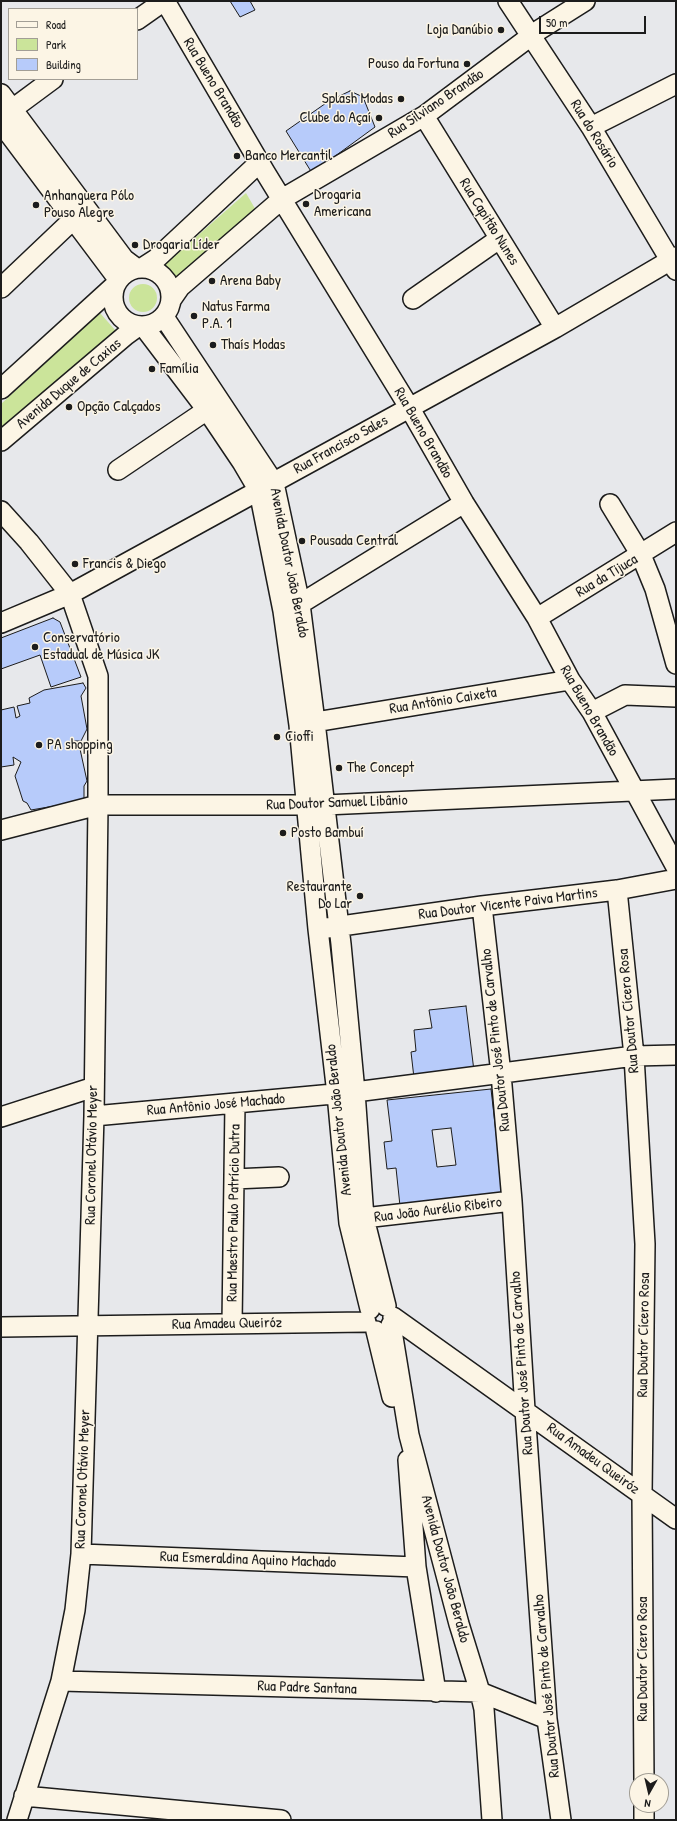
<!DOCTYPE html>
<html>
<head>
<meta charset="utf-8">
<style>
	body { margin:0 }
	#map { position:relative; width:677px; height:1821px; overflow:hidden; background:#e7e8eb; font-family:"Patrick Hand",sans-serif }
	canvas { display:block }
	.frame { position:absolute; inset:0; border:2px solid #1c1c1c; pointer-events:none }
	.legend { position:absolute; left:8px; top:8px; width:130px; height:72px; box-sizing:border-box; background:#fcf5e5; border:1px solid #a29e95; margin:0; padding:5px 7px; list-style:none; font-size:12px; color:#1c1c1c }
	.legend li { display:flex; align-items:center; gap:8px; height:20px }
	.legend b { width:20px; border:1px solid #a29e95 }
	.north { position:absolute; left:629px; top:1773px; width:40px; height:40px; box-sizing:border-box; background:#fcf5e5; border:1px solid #a29e95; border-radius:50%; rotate:188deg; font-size:11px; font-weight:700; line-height:16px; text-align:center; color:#1c1c1c }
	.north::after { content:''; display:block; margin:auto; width:14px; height:18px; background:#1c1c1c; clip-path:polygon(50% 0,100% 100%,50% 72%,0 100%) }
	.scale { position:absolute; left:539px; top:16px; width:107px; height:18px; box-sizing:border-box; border:2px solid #1c1c1c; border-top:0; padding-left:5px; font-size:12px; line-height:14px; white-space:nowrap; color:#1c1c1c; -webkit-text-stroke:3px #fcf5e5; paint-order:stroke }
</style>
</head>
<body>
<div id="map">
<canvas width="677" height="1821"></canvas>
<div class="frame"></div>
<ul class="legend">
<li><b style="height:5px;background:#fcf5e5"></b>Road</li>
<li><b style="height:11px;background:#cbe49a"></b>Park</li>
<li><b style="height:11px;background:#b7cbfa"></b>Building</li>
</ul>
<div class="north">N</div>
<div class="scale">50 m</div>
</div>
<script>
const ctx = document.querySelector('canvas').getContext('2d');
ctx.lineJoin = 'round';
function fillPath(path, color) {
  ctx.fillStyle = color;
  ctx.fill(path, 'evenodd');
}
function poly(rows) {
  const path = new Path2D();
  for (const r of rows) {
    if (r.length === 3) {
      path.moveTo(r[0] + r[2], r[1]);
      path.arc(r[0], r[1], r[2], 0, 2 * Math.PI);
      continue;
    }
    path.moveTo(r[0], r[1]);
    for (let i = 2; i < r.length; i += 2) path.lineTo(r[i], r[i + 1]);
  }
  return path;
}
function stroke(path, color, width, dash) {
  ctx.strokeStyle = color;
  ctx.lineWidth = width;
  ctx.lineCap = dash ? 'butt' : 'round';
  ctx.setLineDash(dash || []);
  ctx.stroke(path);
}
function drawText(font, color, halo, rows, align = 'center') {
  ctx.font = font + ' "Patrick Hand",sans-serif';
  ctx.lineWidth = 3;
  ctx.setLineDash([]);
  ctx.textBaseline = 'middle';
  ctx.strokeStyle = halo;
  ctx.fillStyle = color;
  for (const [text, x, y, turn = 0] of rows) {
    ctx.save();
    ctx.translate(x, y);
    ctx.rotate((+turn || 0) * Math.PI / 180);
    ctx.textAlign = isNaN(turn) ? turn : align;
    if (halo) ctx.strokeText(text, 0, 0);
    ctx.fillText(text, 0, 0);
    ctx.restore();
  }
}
const green = poly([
	[246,193,257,212,175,281,163,266],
	[143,298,14],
	[100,313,116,331,1,432,1,404]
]);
const building = poly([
	[230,1,250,1,255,10,240,17,230,1],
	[350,91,363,97,375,127,312,173,286,131,329,101,350,91],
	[53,618,60,622,81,677,51,687,40,655,1,669,1,638,53,618],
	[83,683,86,688,81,696,87,729,81,741,74,741,80,749,87,781,84,786,84,801,31,810,27,803,23,801,15,776,21,762,13,757,14,765,1,767,1,710,14,707,16,718,20,716,17,706,30,703,29,698,44,690,83,683],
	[466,1006,474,1071,414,1078,411,1052,416,1051,414,1030,432,1028,429,1010,466,1006],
	[491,1089,503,1194,400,1206,396,1168,387,1169,384,1142,392,1141,387,1100,491,1089],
	[451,1128,456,1165,437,1167,432,1130,451,1128]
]);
const minor = poly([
	[165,1,265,172,409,407,464,503,537,618,570,680,592,712,676,867],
	[508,1,591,127,676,270],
	[137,20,164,1],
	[1,94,124,259,136,268],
	[3,116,53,79],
	[424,116,555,328],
	[1,123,118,279],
	[591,127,676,84],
	[142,297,29],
	[142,268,156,259,260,162],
	[1,288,81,212],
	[413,299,499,239],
	[171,300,180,287,282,199,424,116,539,30,585,1],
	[164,317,274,483,300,604,315,722,341,944,355,1092,364,1218,386,1306],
	[144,327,207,410,242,462,259,491,283,611,299,725,318,929,337,1094,349,1223,370,1309],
	[1,389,113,287],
	[1,441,126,335,137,327],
	[118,470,207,410],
	[610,504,641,555,655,589,676,664],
	[1,511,29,542,70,594,98,676,98,805,94,1116,81,1554,75,1610,61,1681,17,1820],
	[289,609,300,604,464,503],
	[537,618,676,532],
	[1,623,70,594,555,328,676,257],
	[592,712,625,695,676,697],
	[303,724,570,680],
	[1,830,98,805,325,805,676,789],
	[617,890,634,1056,645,1244,642,1494,644,1781],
	[482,906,501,1074,512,1201,525,1410,547,1719,561,1820],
	[327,928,482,906,617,890,676,879],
	[94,1116,355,1092,634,1056,676,1055],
	[1,1117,94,1087],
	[234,1179,279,1177],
	[364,1218,512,1201],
	[393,1317,676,1519],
	[232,1324,235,1103],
	[391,1325,409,1435,459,1624,480,1692,484,1709,492,1820],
	[1,1327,366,1322],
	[376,1331,392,1397],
	[408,1460,416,1567,436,1692],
	[81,1554,416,1567],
	[61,1681,480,1692,547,1719],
	[24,1796,281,1820],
	[644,1805,644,1820]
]);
const markers = [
	[501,30,4,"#1c1c1c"],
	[467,64,4,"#1c1c1c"],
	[401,99,4,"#1c1c1c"],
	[379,118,4,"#1c1c1c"],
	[237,156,4,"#1c1c1c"],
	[306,204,4,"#1c1c1c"],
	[36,205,4,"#1c1c1c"],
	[135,245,4,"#1c1c1c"],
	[212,281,4,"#1c1c1c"],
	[194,316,4,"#1c1c1c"],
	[213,345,4,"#1c1c1c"],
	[152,369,4,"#1c1c1c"],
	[69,407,4,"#1c1c1c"],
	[302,541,4,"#1c1c1c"],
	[75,564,4,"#1c1c1c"],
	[35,647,4,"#1c1c1c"],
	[277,737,4,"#1c1c1c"],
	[39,745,4,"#1c1c1c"],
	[339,768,4,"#1c1c1c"],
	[283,833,4,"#1c1c1c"],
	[360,896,4,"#1c1c1c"]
];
const poiNames = [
	["Loja Danúbio",493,30,"right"],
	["Pouso da Fortuna",459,64,"right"],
	["Splash Modas",393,99,"right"],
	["Clube do Açaí",371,118,"right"],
	["Banco Mercantil",245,156],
	["Drogaria",314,195],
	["Americana",314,212],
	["Anhanguera Pólo",44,196],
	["Pouso Alegre",44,213],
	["Drogaria Líder",143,245],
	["Arena Baby",220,281],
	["Natus Farma",202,307],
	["P.A. 1",202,324],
	["Thaís Modas",221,345],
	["Família",160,369],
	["Opção Calçados",77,407],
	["Pousada Central",310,541],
	["Francis & Diego",83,564],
	["Conservatório",43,638],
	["Estadual de Música JK",43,655],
	["Cioffi",285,737],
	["PA shopping",47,745],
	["The Concept",347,768],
	["Posto Bambuí",291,833],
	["Restaurante",352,887,"right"],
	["Do Lar",352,904,"right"]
];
const streetNames = [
	["Rua Bueno Brandão",213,83,59],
	["Rua Silviano Brandão",436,104,-34],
	["Rua do Rosário",594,134,58],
	["Rua Capitão Nunes",489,222,58],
	["Avenida Duque de Caxias",69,384,-40],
	["Rua Bueno Brandão",423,433,60],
	["Rua Francisco Sales",341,445,-29],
	["Avenida Doutor João Beraldo",289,563,79],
	["Rua da Tijuca",607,576,-31],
	["Rua Antônio Caixeta",443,701,-9],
	["Rua Bueno Brandão",589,711,60],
	["Rua Doutor Samuel Libânio",337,803,-2],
	["Rua Doutor Vicente Paiva Martins",508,904,-7],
	["Rua Doutor Cícero Rosa",629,1011,-95],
	["Rua Doutor José Pinto de Carvalho",496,1040,-96],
	["Rua Antônio José Machado",216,1105,-5],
	["Avenida Doutor João Beraldo",339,1120,-96],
	["Rua Coronel Otávio Meyer",92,1155,-89],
	["Rua João Aurélio Ribeiro",438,1210,-7],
	["Rua Maestro Paulo Patrício Dutra",234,1213,-89],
	["Rua Amadeu Queiróz",227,1324,-1],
	["Rua Doutor Cícero Rosa",644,1335,-89],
	["Rua Doutor José Pinto de Carvalho",522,1363,-94],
	["Rua Amadeu Queiróz",593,1459,36],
	["Rua Coronel Otávio Meyer",83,1479,-88],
	["Rua Esmeraldina Aquino Machado",248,1560,2],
	["Avenida Doutor João Beraldo",445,1569,75],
	["Rua Doutor Cícero Rosa",643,1659,-90],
	["Rua Doutor José Pinto de Carvalho",547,1686,-95],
	["Rua Padre Santana",307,1688,2]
];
fillPath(green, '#cbe49a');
fillPath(building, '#b7cbfa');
stroke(building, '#1c1c1c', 1);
stroke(minor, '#1c1c1c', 22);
stroke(minor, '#fcf5e5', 19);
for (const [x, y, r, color] of markers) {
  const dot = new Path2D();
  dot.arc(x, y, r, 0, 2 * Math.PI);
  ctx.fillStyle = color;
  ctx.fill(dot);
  stroke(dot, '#fcf5e5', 1.5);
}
drawText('15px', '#1c1c1c', '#fcf5e5', poiNames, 'left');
drawText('15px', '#1c1c1c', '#fcf5e5', streetNames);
</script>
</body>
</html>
